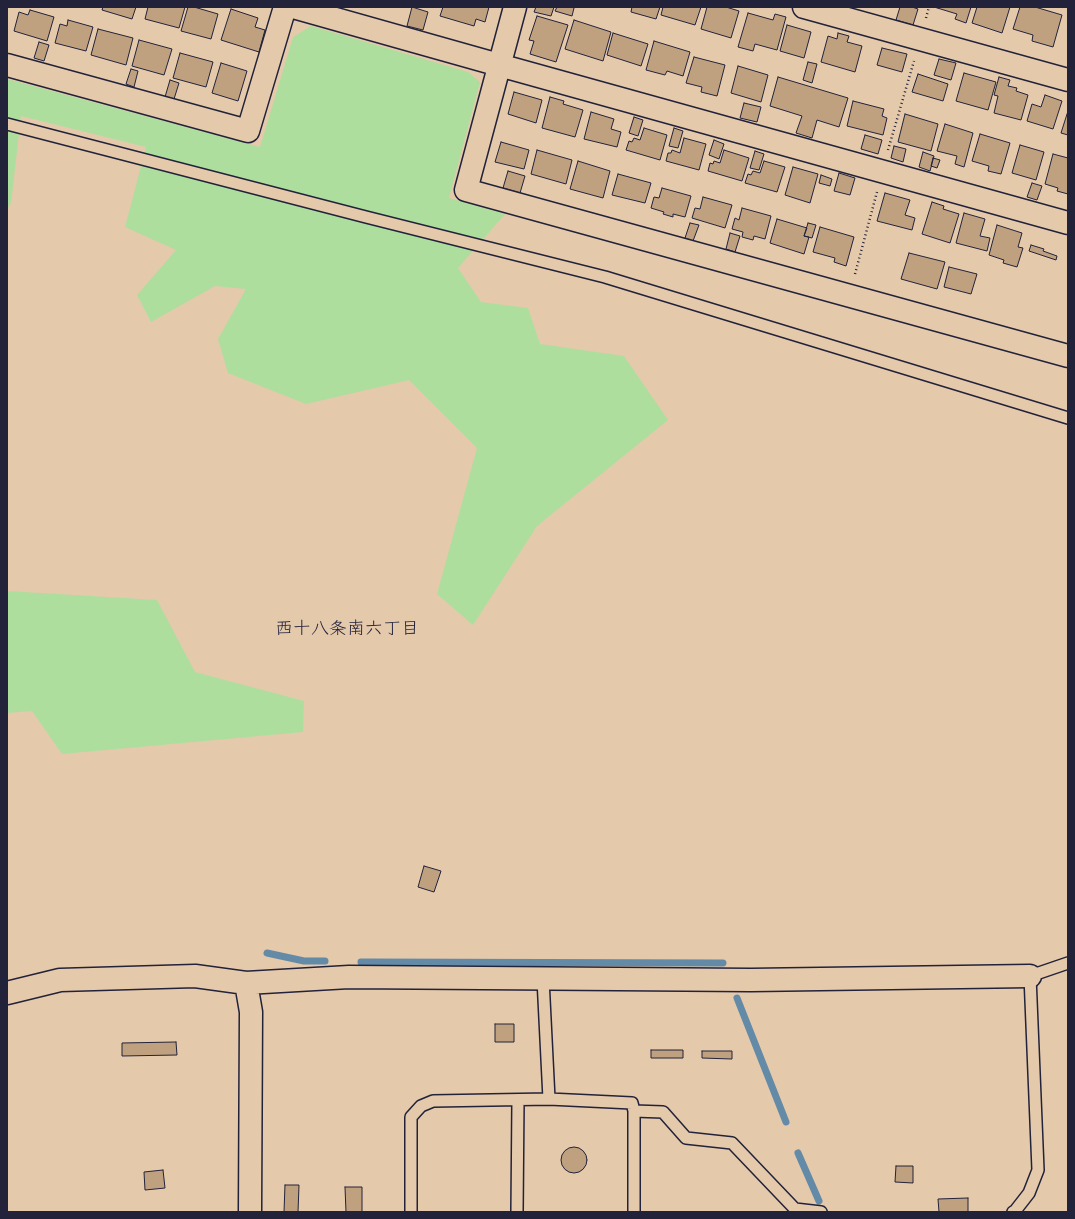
<!DOCTYPE html>
<html>
<head>
<meta charset="utf-8">
<style>
	body { margin:0 }
	#map { position:relative; width:1075px; height:1219px; overflow:hidden; background:#e4c9ab; font-family:"Indie Flower",sans-serif }
	canvas { display:block }
	.frame { position:absolute; inset:0; border:8px solid #22223b; pointer-events:none }
</style>
</head>
<body>
<div id="map">
<canvas width="1075" height="1219"></canvas>
<div class="frame"></div>
</div>
<script>
const ctx = document.querySelector('canvas').getContext('2d');
ctx.lineJoin = 'round';
function fillPath(path, color) {
  ctx.fillStyle = color;
  ctx.fill(path, 'evenodd');
}
function poly(rows) {
  const path = new Path2D();
  for (const r of rows) {
    if (r.length === 3) {
      path.moveTo(r[0] + r[2], r[1]);
      path.arc(r[0], r[1], r[2], 0, 2 * Math.PI);
      continue;
    }
    path.moveTo(r[0], r[1]);
    for (let i = 2; i < r.length; i += 2) path.lineTo(r[i], r[i + 1]);
  }
  return path;
}
function stroke(path, color, width, dash) {
  ctx.strokeStyle = color;
  ctx.lineWidth = width;
  ctx.lineCap = dash ? 'butt' : 'round';
  ctx.setLineDash(dash || []);
  ctx.stroke(path);
}
function drawText(font, color, halo, rows, align = 'center') {
  ctx.font = font + ' "Indie Flower","Klee One",sans-serif';
  ctx.lineWidth = 4;
  ctx.setLineDash([]);
  ctx.textBaseline = 'middle';
  ctx.strokeStyle = halo;
  ctx.fillStyle = color;
  for (const [text, x, y, turn = 0] of rows) {
    ctx.save();
    ctx.translate(x, y);
    ctx.rotate((+turn || 0) * Math.PI / 180);
    ctx.textAlign = isNaN(turn) ? turn : align;
    if (halo) ctx.strokeText(text, 0, 0);
    ctx.fillText(text, 0, 0);
    ctx.restore();
  }
}
const green = poly([
	[311,26,468,72,480,82,449,198,505,214,458,268,481,302,528,308,540,344,624,356,668,420,537,526,473,625,437,594,477,448,409,380,306,404,228,373,218,339,246,289,215,286,151,322,137,295,176,250,125,227,146,147,21,116,11,203,7,209,7,79,260,147,293,37],
	[7,591,157,600,195,672,304,701,303,732,62,754,32,711,7,713]
]);
const stream = poly([
	[267,953,304,961,325,961],
	[361,962,723,963],
	[737,998,786,1122],
	[798,1153,819,1201]
]);
const building = poly([
	[103,7,136,7,132,19,102,10,103,7],
	[148,7,185,7,179,28,145,19,148,7],
	[188,7,194,7,218,14,211,39,181,31,188,7],
	[412,7,428,12,423,30,407,26,412,7],
	[443,7,489,7,485,22,476,19,474,26,440,16,443,7],
	[536,7,554,7,551,16,534,12,536,7],
	[557,7,571,7,574,8,572,16,555,11,557,7],
	[632,7,660,7,656,19,631,12,632,7],
	[663,7,701,7,695,25,661,15,663,7],
	[707,7,726,7,739,11,731,38,701,29,707,7],
	[900,7,912,7,918,9,913,25,896,20,900,7],
	[934,7,971,7,966,23,955,19,957,14,934,7],
	[977,7,1010,7,1002,33,972,23,977,7],
	[1020,7,1035,7,1062,15,1053,47,1032,41,1033,35,1013,29,1020,7],
	[231,9,258,18,255,27,265,30,259,52,221,40,231,9],
	[30,10,54,17,47,41,14,31,19,12,28,15,30,10],
	[748,13,773,20,775,14,786,17,777,50,755,44,753,51,738,47,748,13],
	[537,16,568,25,556,62,530,54,534,41,529,40,537,16],
	[68,20,93,27,86,51,55,43,60,24,67,26,68,20],
	[574,20,611,32,603,61,565,49,574,20],
	[787,25,811,32,804,58,780,51,787,25],
	[98,29,133,38,126,65,91,55,98,29],
	[613,33,648,44,641,66,607,55,613,33],
	[838,33,849,36,847,42,862,46,855,72,821,62,828,36,837,39,838,33],
	[139,40,172,49,164,75,132,66,139,40],
	[654,41,690,52,683,76,667,71,665,75,646,70,654,41],
	[39,42,49,45,44,61,34,58,39,42],
	[882,48,907,54,902,72,877,65,882,48],
	[180,53,213,62,206,87,173,78,180,53],
	[694,57,725,65,717,96,701,92,702,87,686,83,694,57],
	[939,59,956,63,951,80,934,75,939,59],
	[808,62,817,64,812,83,803,80,808,62],
	[221,63,247,71,238,101,212,93,221,63],
	[738,66,768,75,761,102,731,93,738,66],
	[131,69,138,71,134,87,126,84,131,69],
	[964,73,996,82,988,110,956,101,964,73],
	[918,74,948,84,943,101,912,92,918,74],
	[778,77,848,98,839,127,817,120,812,138,796,133,802,116,770,106,778,77],
	[999,77,1010,80,1008,86,1017,88,1016,91,1028,95,1021,120,994,113,998,96,994,95,999,77],
	[170,80,179,83,174,99,165,97,170,80],
	[514,92,542,100,536,123,508,114,514,92],
	[1045,95,1062,101,1053,129,1027,121,1032,104,1041,107,1045,95],
	[550,97,564,101,563,104,583,110,575,137,542,128,550,97],
	[853,101,884,109,882,116,887,118,883,135,847,126,853,101],
	[744,103,761,107,757,122,740,118,744,103],
	[1068,111,1068,135,1061,133,1068,111],
	[591,112,614,119,611,129,621,132,617,147,584,139,591,112],
	[905,114,938,124,931,151,898,142,905,114],
	[634,117,643,120,638,136,629,133,634,117],
	[945,124,973,133,964,167,955,164,957,156,937,151,945,124],
	[644,128,667,135,660,160,626,150,629,141,632,142,634,138,640,140,644,128],
	[674,128,683,131,678,148,669,146,674,128],
	[980,134,1010,143,1001,174,988,171,989,166,972,161,980,134],
	[865,135,882,140,878,154,861,149,865,135],
	[684,138,706,144,699,170,666,161,668,153,671,153,672,150,680,153,684,138],
	[714,140,724,144,719,159,709,155,714,140],
	[501,142,529,150,524,169,495,162,501,142],
	[1020,145,1044,152,1036,180,1012,173,1020,145],
	[894,146,906,149,903,162,891,158,894,146],
	[537,150,572,160,566,184,531,174,537,150],
	[724,150,749,158,742,181,708,171,710,163,713,164,714,161,720,163,724,150],
	[755,151,764,154,759,170,750,168,755,151],
	[923,152,934,156,930,171,919,167,923,152],
	[1053,154,1068,158,1068,194,1057,191,1058,188,1045,184,1053,154],
	[933,158,940,160,937,168,931,166,933,158],
	[578,161,610,171,603,198,570,189,578,161],
	[764,161,785,167,777,192,745,183,748,174,751,175,753,171,760,173,764,161],
	[793,167,818,174,810,203,785,195,793,167],
	[508,171,525,176,520,193,503,188,508,171],
	[839,173,855,178,850,195,834,191,839,173],
	[618,174,651,183,645,203,612,195,618,174],
	[821,175,832,179,830,186,819,183,821,175],
	[1032,183,1042,186,1037,200,1027,197,1032,183],
	[662,188,691,196,685,217,673,214,673,217,663,214,664,212,651,208,654,197,659,198,662,188],
	[885,193,910,200,905,215,915,218,912,230,877,221,885,193],
	[703,197,732,205,725,228,692,218,695,208,700,209,703,197],
	[932,202,944,206,943,209,959,214,950,243,922,234,932,202],
	[742,208,771,216,765,239,754,236,753,240,742,237,743,232,732,229,735,218,739,220,742,208],
	[964,213,985,219,980,236,990,238,987,251,956,243,964,213],
	[777,219,807,228,804,236,809,237,804,254,770,243,777,219],
	[690,223,699,225,693,241,685,238,690,223],
	[808,223,816,225,812,238,804,236,808,223],
	[997,225,1022,233,1018,247,1023,248,1017,267,1003,263,1004,260,989,255,997,225],
	[820,227,854,237,846,266,834,262,835,258,813,252,820,227],
	[730,233,740,236,735,252,726,249,730,233],
	[1031,245,1044,249,1043,251,1057,256,1056,260,1029,251,1031,245],
	[909,253,945,262,937,289,901,279,909,253],
	[949,267,977,274,971,294,944,287,949,267],
	[424,866,441,871,434,892,418,887,424,866],
	[495,1024,514,1024,514,1042,495,1042,495,1024],
	[176,1042,177,1055,122,1056,122,1043,176,1042],
	[651,1050,683,1050,683,1058,651,1058,651,1050],
	[702,1051,732,1051,732,1059,702,1058,702,1051],
	[574,1160,13],
	[896,1166,913,1166,913,1183,895,1182,896,1166],
	[163,1170,165,1188,145,1190,144,1172,163,1170],
	[285,1185,299,1185,298,1212,284,1212,285,1185],
	[345,1187,362,1187,362,1212,346,1212,345,1187],
	[968,1198,968,1212,939,1212,938,1199,968,1198]
]);
const path = poly([
	[926,18,929,7],
	[888,150,914,61],
	[855,274,877,192]
]);
const lane = poly([
	[7,124,366,217,605,277,1068,418],
	[543,979,549,1099],
	[634,1111,663,1112,686,1138,732,1143,795,1209,821,1212],
	[411,1212,411,1117,421,1106,433,1101,549,1099,632,1103,634,1111,634,1212],
	[517,1212,518,1100],
	[1013,1212,1015,1211,1029,1193,1038,1170,1030,976,1068,963]
]);
const street = poly([
	[293,7,499,65,1068,223],
	[515,7,466,190,1068,356],
	[804,7,1068,80],
	[7,65,248,131,285,7],
	[246,983,251,1012,250,1212],
	[7,993,60,980,195,976,246,983,349,977,751,980,1030,976]
]);
const neighbourhoodNames = [
	["西十八条南六丁目",347,631]
];
fillPath(green, '#aede9e');
stroke(stream, '#638aa7', 7);
fillPath(building, '#bfa180');
stroke(building, '#22223b', 1);
stroke(lane, '#22223b', 14);
stroke(street, '#22223b', 25);
stroke(path, '#22223b', 2.5, [1, 3]);
stroke(lane, '#e4c9ab', 11);
stroke(street, '#e4c9ab', 22);
drawText('18px', '#22223b', '#e4c9ab', neighbourhoodNames);
</script>
</body>
</html>
